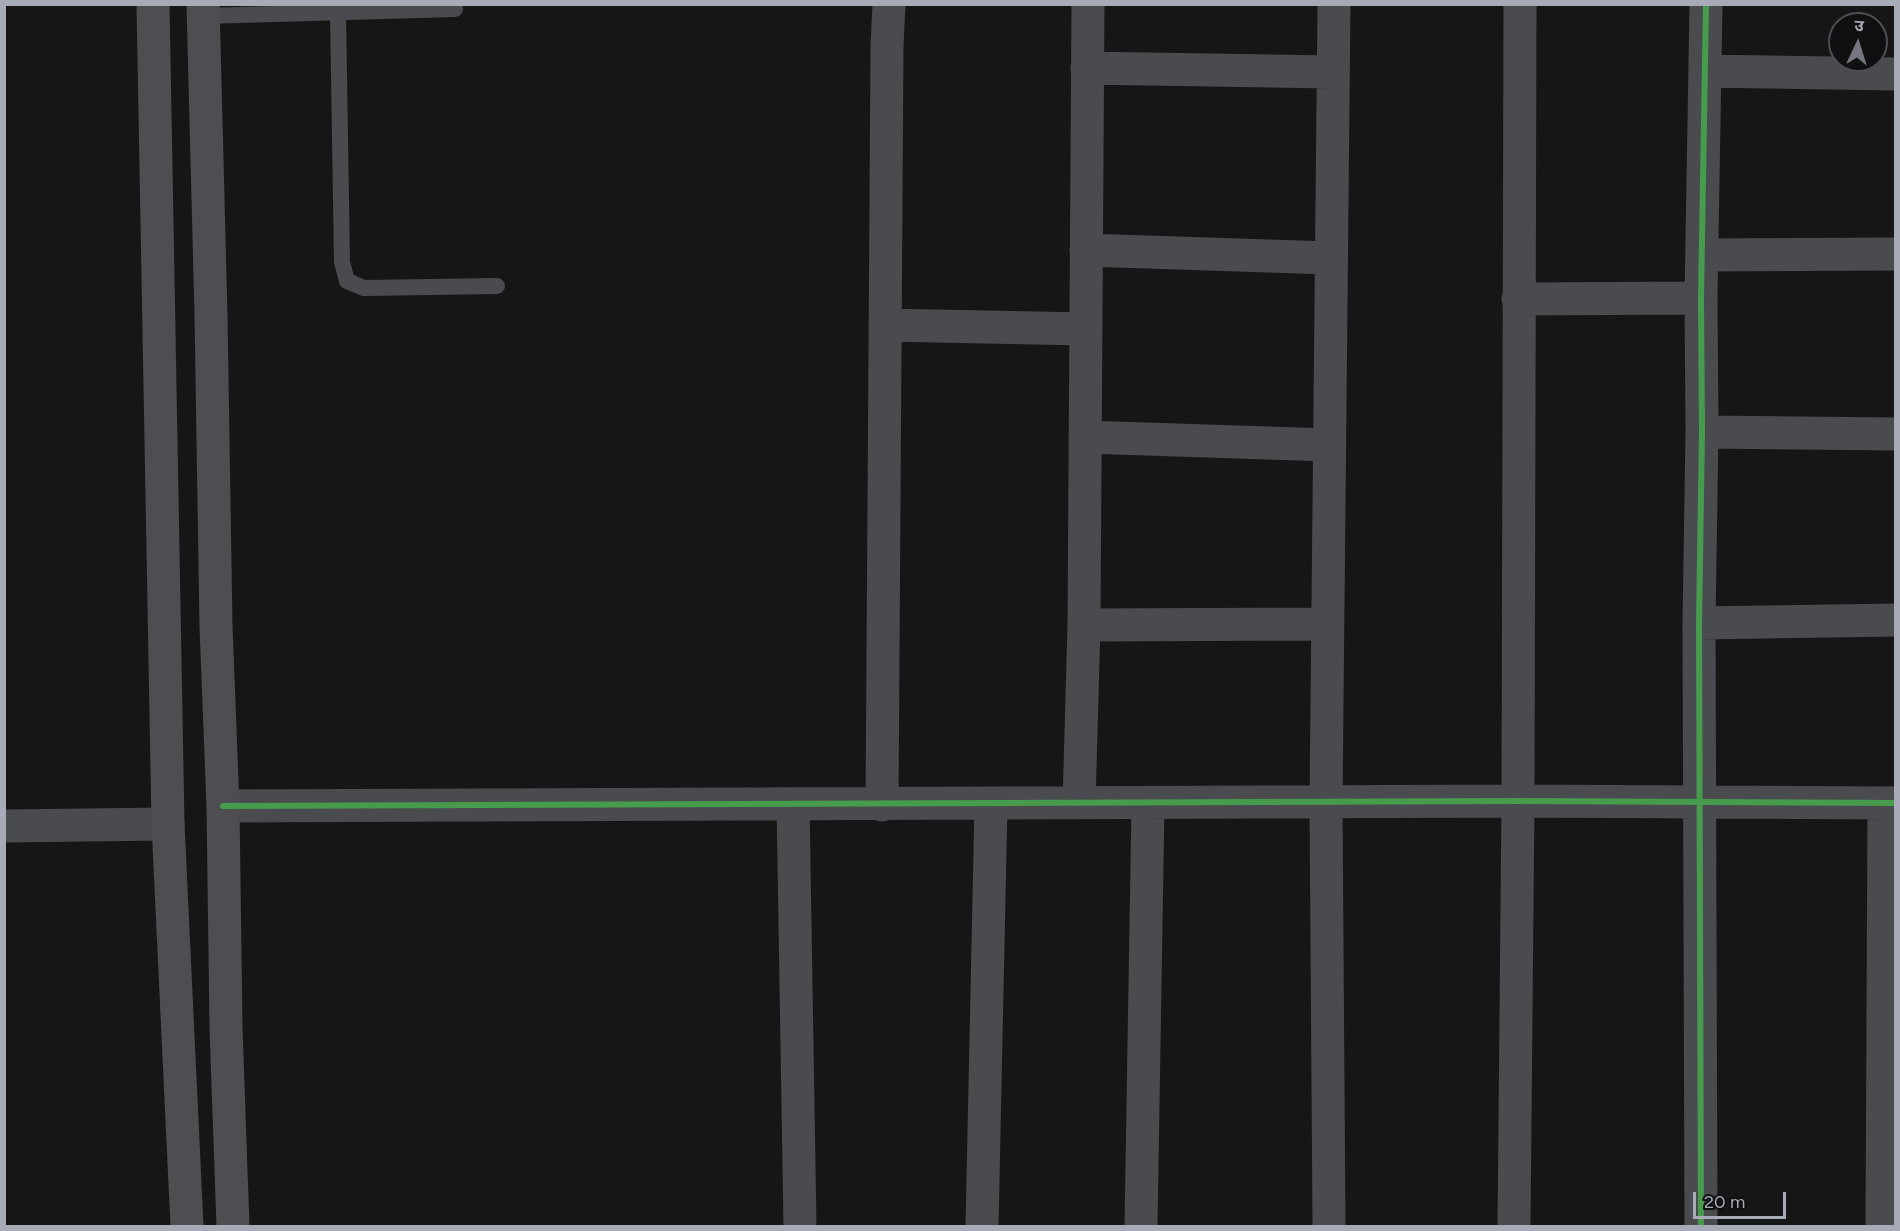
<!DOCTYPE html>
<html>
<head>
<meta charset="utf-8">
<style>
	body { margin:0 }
	#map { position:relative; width:1900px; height:1231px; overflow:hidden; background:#161616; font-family:Figtree,"Noto Sans Devanagari",sans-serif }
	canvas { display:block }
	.frame { position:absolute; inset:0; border:6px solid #a7abb8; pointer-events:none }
	.north { position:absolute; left:1828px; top:12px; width:60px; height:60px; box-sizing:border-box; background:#101012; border:2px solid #4c4e54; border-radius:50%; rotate:4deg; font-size:16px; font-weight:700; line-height:24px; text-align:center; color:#a7abb8 }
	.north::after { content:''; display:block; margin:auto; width:21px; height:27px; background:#74777f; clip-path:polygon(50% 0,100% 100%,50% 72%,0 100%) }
	.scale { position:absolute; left:1693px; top:1192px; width:93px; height:27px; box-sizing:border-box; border:3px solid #a7abb8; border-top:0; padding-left:8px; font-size:18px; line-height:21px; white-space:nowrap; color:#a7abb8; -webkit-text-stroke:4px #101012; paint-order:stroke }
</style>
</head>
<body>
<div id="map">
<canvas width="1900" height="1231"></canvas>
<div class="frame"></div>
<div class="north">उ</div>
<div class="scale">20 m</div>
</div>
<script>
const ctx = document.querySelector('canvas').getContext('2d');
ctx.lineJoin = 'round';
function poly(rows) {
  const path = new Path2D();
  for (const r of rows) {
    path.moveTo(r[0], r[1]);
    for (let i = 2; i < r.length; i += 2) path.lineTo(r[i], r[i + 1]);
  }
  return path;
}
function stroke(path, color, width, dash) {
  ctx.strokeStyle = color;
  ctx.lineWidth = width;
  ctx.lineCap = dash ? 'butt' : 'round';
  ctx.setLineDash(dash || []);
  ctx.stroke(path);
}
const lane = poly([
	[338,13,342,262,347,281,364,288,497,286],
	[203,16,455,9]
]);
const street = poly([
	[1087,68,1332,72],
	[1705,71,1896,74],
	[1086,250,1330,258],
	[1702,255,1896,254],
	[1518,299,1701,298],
	[885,325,1086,329],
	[1702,432,1896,434],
	[1085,437,1329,445],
	[1699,623,1896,620],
	[1084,625,1327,624],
	[1079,803,1084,625,1088,4],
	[793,804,800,1226],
	[882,805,887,46,889,4],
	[223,806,1518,801,1896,803],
	[4,826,168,824],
	[982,1226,991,804],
	[1141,1226,1148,804],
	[1329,1226,1326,803,1334,4],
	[1514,1226,1518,801,1520,4],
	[1701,1226,1699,623,1702,432,1701,298,1706,4],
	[1882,1226,1884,803]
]);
const primary = poly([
	[153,4,168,824,187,1226],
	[203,4,211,315,216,626,223,806,226,1028,233,1226]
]);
const cycleway = poly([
	[223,806,1518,801,1896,803],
	[1701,1226,1699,623,1702,432,1701,298,1706,4]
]);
stroke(lane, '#4a4b4f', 16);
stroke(street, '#4a4b4f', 33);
stroke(primary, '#4c4e51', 33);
stroke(cycleway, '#469c4c', 6);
</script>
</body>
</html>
